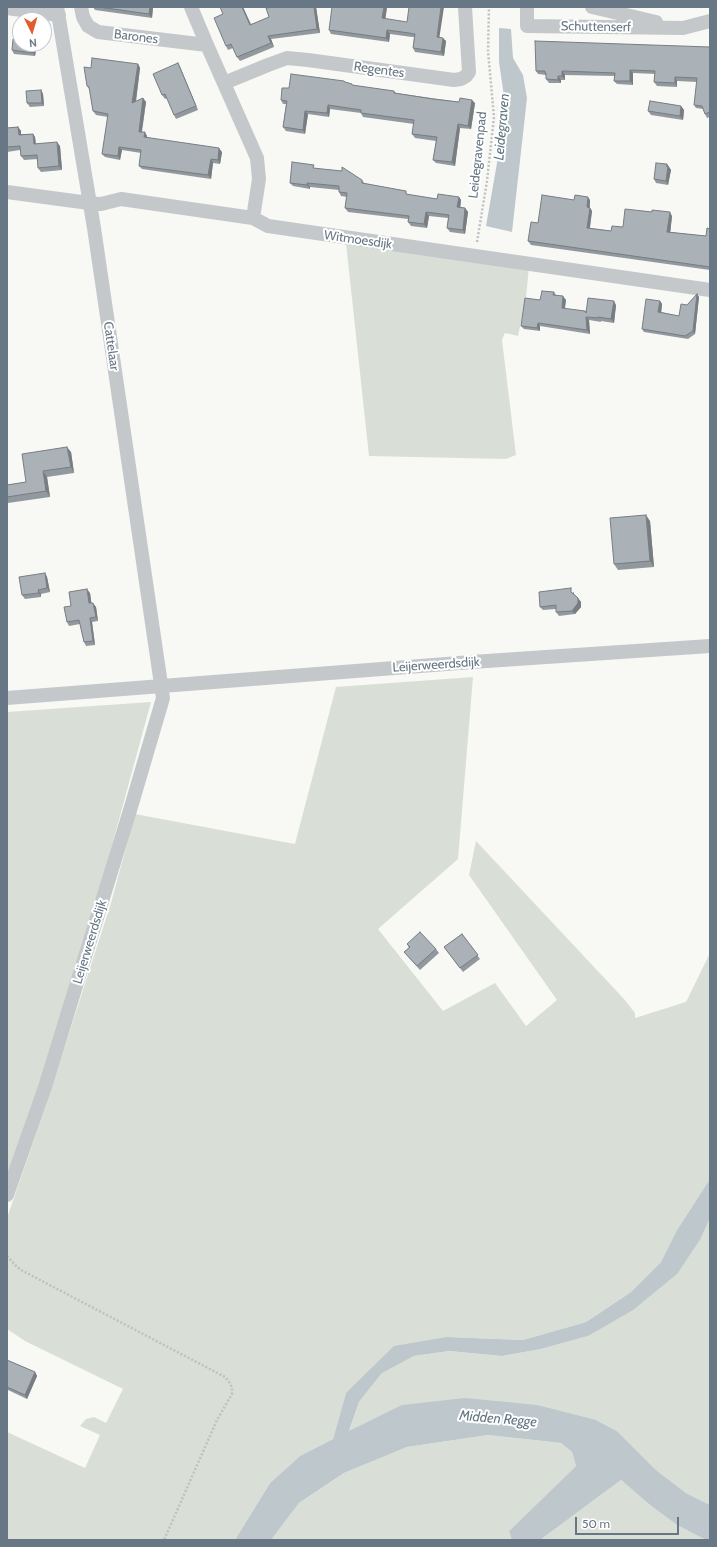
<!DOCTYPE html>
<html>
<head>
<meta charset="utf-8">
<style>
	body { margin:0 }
	#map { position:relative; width:717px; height:1547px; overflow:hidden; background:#f8f8f5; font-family:Cabin,sans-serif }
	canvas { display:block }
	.frame { position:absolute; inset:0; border:8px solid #677786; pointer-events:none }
	.north { position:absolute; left:12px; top:12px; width:40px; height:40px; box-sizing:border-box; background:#fff; border:1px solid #c2c9cf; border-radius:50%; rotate:175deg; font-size:11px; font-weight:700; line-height:16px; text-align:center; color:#677786 }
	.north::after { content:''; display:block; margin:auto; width:14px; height:18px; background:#e15d2c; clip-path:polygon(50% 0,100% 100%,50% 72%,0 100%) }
	.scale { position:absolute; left:575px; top:1517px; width:104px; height:18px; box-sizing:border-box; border:2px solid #677786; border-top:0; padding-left:5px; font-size:12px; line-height:14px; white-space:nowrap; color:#677786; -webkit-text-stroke:3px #fff; paint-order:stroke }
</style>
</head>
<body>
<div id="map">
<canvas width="717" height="1547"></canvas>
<div class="frame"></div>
<div class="north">N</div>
<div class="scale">50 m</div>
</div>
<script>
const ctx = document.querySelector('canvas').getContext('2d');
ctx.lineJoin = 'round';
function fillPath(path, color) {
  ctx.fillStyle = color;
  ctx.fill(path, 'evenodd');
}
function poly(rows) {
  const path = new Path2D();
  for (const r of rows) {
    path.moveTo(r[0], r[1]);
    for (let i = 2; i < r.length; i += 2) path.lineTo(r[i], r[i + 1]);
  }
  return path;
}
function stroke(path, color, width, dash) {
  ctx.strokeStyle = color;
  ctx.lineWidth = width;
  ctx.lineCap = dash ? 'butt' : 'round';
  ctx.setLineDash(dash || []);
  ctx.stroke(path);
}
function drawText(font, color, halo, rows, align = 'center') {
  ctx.font = font + ' Cabin,sans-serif';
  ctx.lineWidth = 4;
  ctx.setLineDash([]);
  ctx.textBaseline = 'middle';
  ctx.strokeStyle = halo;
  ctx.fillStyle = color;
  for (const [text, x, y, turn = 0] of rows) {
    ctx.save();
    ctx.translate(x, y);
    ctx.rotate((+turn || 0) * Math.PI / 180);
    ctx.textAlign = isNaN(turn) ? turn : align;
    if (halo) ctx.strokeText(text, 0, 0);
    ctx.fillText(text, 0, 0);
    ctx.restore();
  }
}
const green = poly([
	[346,243,529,267,526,297,518,336,505,333,502,340,516,455,506,459,369,456],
	[473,677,458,859,378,929,443,1011,495,983,526,1026,557,1000,469,875,476,841,624,999,635,1013,635,1018,686,1002,710,953,710,1179,677,1230,661,1262,631,1292,586,1322,523,1340,447,1337,346,1393,333,1439,300,1456,270,1483,235,1540,7,1540,7,1432,85,1468,100,1435,80,1426,86,1419,94,1417,106,1423,123,1389,25,1341,7,1329,7,1218,46,1105,111,903,135,814,295,844,336,687],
	[151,702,96,904,34,1105,7,1182,7,712],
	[710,1218,710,1505,686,1493,656,1470,617,1431,596,1420,349,1432,359,1402,382,1373,414,1356,449,1351,502,1356,541,1349,588,1336,701,1238],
	[488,1435,561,1443,572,1452,576,1466,509,1531,512,1540,271,1540,299,1503,344,1473,407,1447],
	[621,1480,650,1505,677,1525,706,1540,540,1540]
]);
const water = poly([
	[499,28,511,29,513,58,523,75,527,98,512,232,486,226,501,140,505,103,499,62],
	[710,1179,710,1218,701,1238,677,1274,633,1310,588,1336,541,1349,502,1356,449,1351,414,1356,382,1373,359,1402,349,1431,402,1405,465,1398,537,1405,596,1420,617,1431,656,1470,686,1493,710,1505,710,1540,706,1540,677,1525,650,1505,621,1480,540,1540,512,1540,509,1531,576,1466,572,1452,561,1443,488,1435,407,1447,344,1473,299,1503,271,1540,235,1540,270,1483,300,1456,333,1439,346,1393,394,1346,447,1337,523,1340,586,1322,631,1292,661,1262,677,1230]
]);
const path = poly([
	[477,242,487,181,494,117,488,51,489,7],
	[7,1256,17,1267,23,1271,225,1377,230,1383,232,1388,232,1394,217,1420,164,1540]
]);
const street = poly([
	[81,7,83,17,88,26,98,32,207,45],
	[191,7,207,45,257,158,259,179,253,218],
	[527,7,527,26,683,28,710,21],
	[592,7,656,22],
	[7,8,59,15],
	[224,83,268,65,287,58,308,60,454,80,461,79,466,76,469,72,465,7],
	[7,192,89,203,101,204,121,199,253,218,268,226,710,290],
	[7,698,472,662,710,646],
	[7,1195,45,1087,131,807,163,698,94,228,57,7]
]);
const wall = poly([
	[93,7,153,7,152,18,95,10],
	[243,7,251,24,316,7,320,33,271,39,274,47,240,61,237,57,233,48,228,50,226,46,223,14],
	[387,7,385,19,440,37,446,41,444,56,415,52,413,48,414,37,412,37,390,34,389,42,331,34,329,30],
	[19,40,20,44,37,44,35,56,14,54,12,50],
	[710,47,710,117,707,118,705,114,703,109,696,108,694,105,697,82,677,81,677,87,657,86,654,82,655,74,633,73,633,85,617,84,614,81,615,76,565,75,565,80,561,80,561,83,549,83,546,79,546,75,538,74,536,71],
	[178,63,180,67,198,110,176,119,174,115,167,98,165,99,162,95],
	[138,64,140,68,136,102,143,98,146,102,142,132,147,136,147,138,222,152,220,164,213,163,211,179,142,169,139,166,141,153,122,150,120,160,105,157,102,154,108,117,96,115,93,111,90,90,87,86,91,68],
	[345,82,354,86,394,91,396,93,459,102,475,103,471,129,460,128,455,166,436,163,433,160,436,141,415,138,412,134,414,124,363,117,361,113,330,109,329,117,308,114,305,134,286,131,283,127,286,104,283,104,281,100,289,88],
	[41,90,43,94,44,106,30,107,27,103],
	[681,106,684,110,683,120,651,115,648,111],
	[18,127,21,131,21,134,33,134,35,137,36,144,60,146,62,170,41,172,38,168,38,159,24,160,21,156,20,150,7,152,7,128],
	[667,164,671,170,668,185,656,183,654,179],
	[316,169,362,180,364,183,409,195,437,199,459,197,461,200,460,207,465,208,468,212,465,234,450,232,447,228,448,218,429,216,427,228,411,226,408,222,408,219,348,212,345,208,347,197,341,196,339,192,339,190,310,187,310,189,293,186,290,183],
	[574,200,590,200,590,208,592,211,590,228,611,231,672,216,670,232,706,236,710,229,710,270,531,245,528,241,538,223],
	[554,292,556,295,566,300,565,309,585,311,616,305,614,323,601,321,601,322,589,320,590,334,540,326,540,331,524,329,521,326,540,300],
	[697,294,699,297,695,334,688,339,644,332,642,329,660,301,662,304,661,312,679,316,687,305],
	[71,452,74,473,47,477,50,497,8,503,7,502,7,485,26,482],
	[650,521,654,567,618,570,614,564],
	[45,573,47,577,50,592,41,594,41,597,25,599,22,595],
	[574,592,574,594,581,602,581,607,575,614,559,616,556,612,556,609,543,610,540,607],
	[90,593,91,603,96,607,98,621,92,622,95,645,86,646,84,642,80,624,69,626,67,622,71,606],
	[462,934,480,959,463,972,444,947],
	[407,944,436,949,439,953,420,970,404,952,409,948],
	[7,1360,35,1372,37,1376,27,1399,8,1390,7,1392]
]);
const shadedWall = poly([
	[150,7,153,7,152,18,149,14],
	[242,7,243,7,252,28,250,25],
	[314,7,316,7,320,33,317,29],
	[384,7,387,7,385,22,382,18],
	[441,7,444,7,439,40,437,37],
	[387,30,390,34,389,42,386,38],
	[268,36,271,39,274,47,271,43],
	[443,38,446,41,444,56,441,52],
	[34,44,37,44,35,56,33,53],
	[178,63,180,67,198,110,196,106],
	[138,64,140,68,135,107,132,103],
	[630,70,633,73,633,85,630,81],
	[562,71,565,75,565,80,562,76],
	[558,76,561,80,561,83,558,80],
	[675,77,677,81,677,87,675,83],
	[41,90,43,94,44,106,42,103],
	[143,98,146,102,141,135,139,132],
	[472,100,475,103,471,129,468,126],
	[328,105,330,109,329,117,327,113],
	[681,106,684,110,683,120,680,116],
	[305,111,308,114,305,134,303,130],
	[458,124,460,128,455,166,452,162],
	[18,127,21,131,21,138,19,135],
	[145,132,147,136,147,141,144,137],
	[33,134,35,137,36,148,34,144],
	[57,142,60,146,62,170,59,166],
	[119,147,122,150,120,160,118,156],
	[219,148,222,152,220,164,218,160],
	[211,159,213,163,211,179,208,175],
	[667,164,671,170,668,185,666,181],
	[307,183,310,187,310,189,307,185],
	[459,197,461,200,460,211,457,207],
	[588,197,590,200,589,211,587,207],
	[465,208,468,212,465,234,463,230],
	[590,208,592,211,589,232,587,228],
	[426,212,429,216,427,228,424,224],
	[670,212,672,216,670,235,667,232],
	[697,294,699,297,695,334,693,331],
	[563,296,566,300,564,312,562,308],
	[614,301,616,305,614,323,611,319],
	[660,301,662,304,661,315,658,312],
	[586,317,589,320,590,334,587,330],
	[538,323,540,326,540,331,537,328],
	[67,447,71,452,74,473,71,467],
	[43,471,47,477,50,497,46,491],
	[646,515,650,521,654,567,650,561],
	[45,573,47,577,50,592,47,588],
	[87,589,90,593,92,607,89,603],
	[38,590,41,594,41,597,39,593],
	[578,598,581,602,581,607,575,614,572,611],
	[93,603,96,607,98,621,96,617],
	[90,618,92,622,95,645,93,641],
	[35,1372,37,1376,27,1399,25,1395]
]);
const building = poly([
	[99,7,150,7,149,14,99,7],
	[220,7,242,7,250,25,269,17,266,8,275,7,314,7,317,29,268,36,271,43,237,57,231,44,226,46,214,18,223,14,220,7],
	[332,7,384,7,382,18,407,22,409,7,441,7,437,37,443,38,441,52,413,48,415,34,409,33,387,30,386,38,329,30,332,7],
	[20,35,20,44,34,44,33,53,12,50,13,39,19,40,20,35],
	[535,41,710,47,710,112,705,114,702,106,694,105,697,78,675,77,675,83,654,82,655,71,630,70,630,81,614,81,615,73,562,71,562,76,558,76,558,80,546,79,546,73,545,73,545,71,536,71,535,41],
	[92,58,138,64,132,103,143,98,139,132,145,132,144,137,219,148,218,160,211,159,208,175,139,166,141,150,119,147,118,156,102,154,108,114,93,111,89,87,87,86,84,67,91,68,92,58],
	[178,63,196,106,174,115,165,94,162,95,153,74,178,63],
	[291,74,344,81,345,82,352,84,352,85,394,91,394,93,433,99,459,102,460,98,472,100,468,126,458,124,452,162,433,160,437,137,412,134,414,120,361,113,361,110,328,105,327,113,305,111,303,130,283,127,287,101,281,100,282,88,289,88,291,74],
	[41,90,42,103,27,103,26,91,41,90],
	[650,101,681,106,680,116,648,111,650,101],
	[18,127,19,135,33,134,34,144,57,142,59,166,38,168,37,155,21,156,20,146,7,147,7,128,18,127],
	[292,162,314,165,313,168,342,171,342,167,362,180,362,183,406,191,406,194,437,199,438,194,459,197,457,207,465,208,463,230,447,228,449,215,426,212,424,224,408,222,409,216,345,208,347,193,339,192,339,186,307,183,307,185,290,183,292,162],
	[656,163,667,164,666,166,668,166,666,181,654,179,656,163],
	[542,195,574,200,575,195,588,197,587,207,590,208,587,228,611,231,612,226,623,227,625,209,652,212,652,210,670,212,667,232,706,236,707,228,710,229,710,267,528,241,531,222,538,223,542,195],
	[542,291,554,292,553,295,563,296,562,308,585,311,586,313,588,298,614,301,611,319,598,317,598,318,586,317,587,330,538,323,537,328,521,326,525,298,540,300,542,291],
	[697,294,693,331,685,336,642,329,646,299,660,301,658,312,679,316,681,304,687,305,697,294],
	[67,447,71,467,43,471,46,491,7,497,7,485,26,482,22,454,67,447],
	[646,515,650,561,614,564,610,518,646,515],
	[45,573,47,588,38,590,39,593,22,595,19,577,45,573],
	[571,588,571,592,578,598,578,603,572,611,556,612,556,605,540,607,539,592,571,588],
	[87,589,89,603,93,603,96,617,90,618,93,641,84,642,79,620,67,622,64,607,71,606,69,592,87,589],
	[420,932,436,949,417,966,404,952,410,947,407,944,420,932],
	[462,934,478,955,460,968,444,947,462,934],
	[7,1360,35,1372,25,1395,7,1387,7,1360]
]);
const streetNames = [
	["Schuttenserf",596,27,1],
	["Barones",136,37,7],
	["Regentes",379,70,8],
	["Leidegravenpad",478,155,-84],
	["Witmoesdijk",358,240,8],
	["Cattelaar",111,346,82],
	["Leijerweerdsdijk",436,665,-4],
	["Leijerweerdsdijk",90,942,-73]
];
const waterNames = [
	["Leidegraven",502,127,-85],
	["Midden Regge",498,1419,5]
];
fillPath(green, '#d9dfd6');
fillPath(water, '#bdc7cc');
stroke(path, '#bec0c2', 2.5, [2, 2]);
stroke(street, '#c4c8cb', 14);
fillPath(wall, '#92999e');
fillPath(shadedWall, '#777d81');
fillPath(building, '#aab2b8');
stroke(building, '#777d81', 1);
drawText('13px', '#677786', '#fff', streetNames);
drawText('italic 14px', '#637882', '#fff', waterNames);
</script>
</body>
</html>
